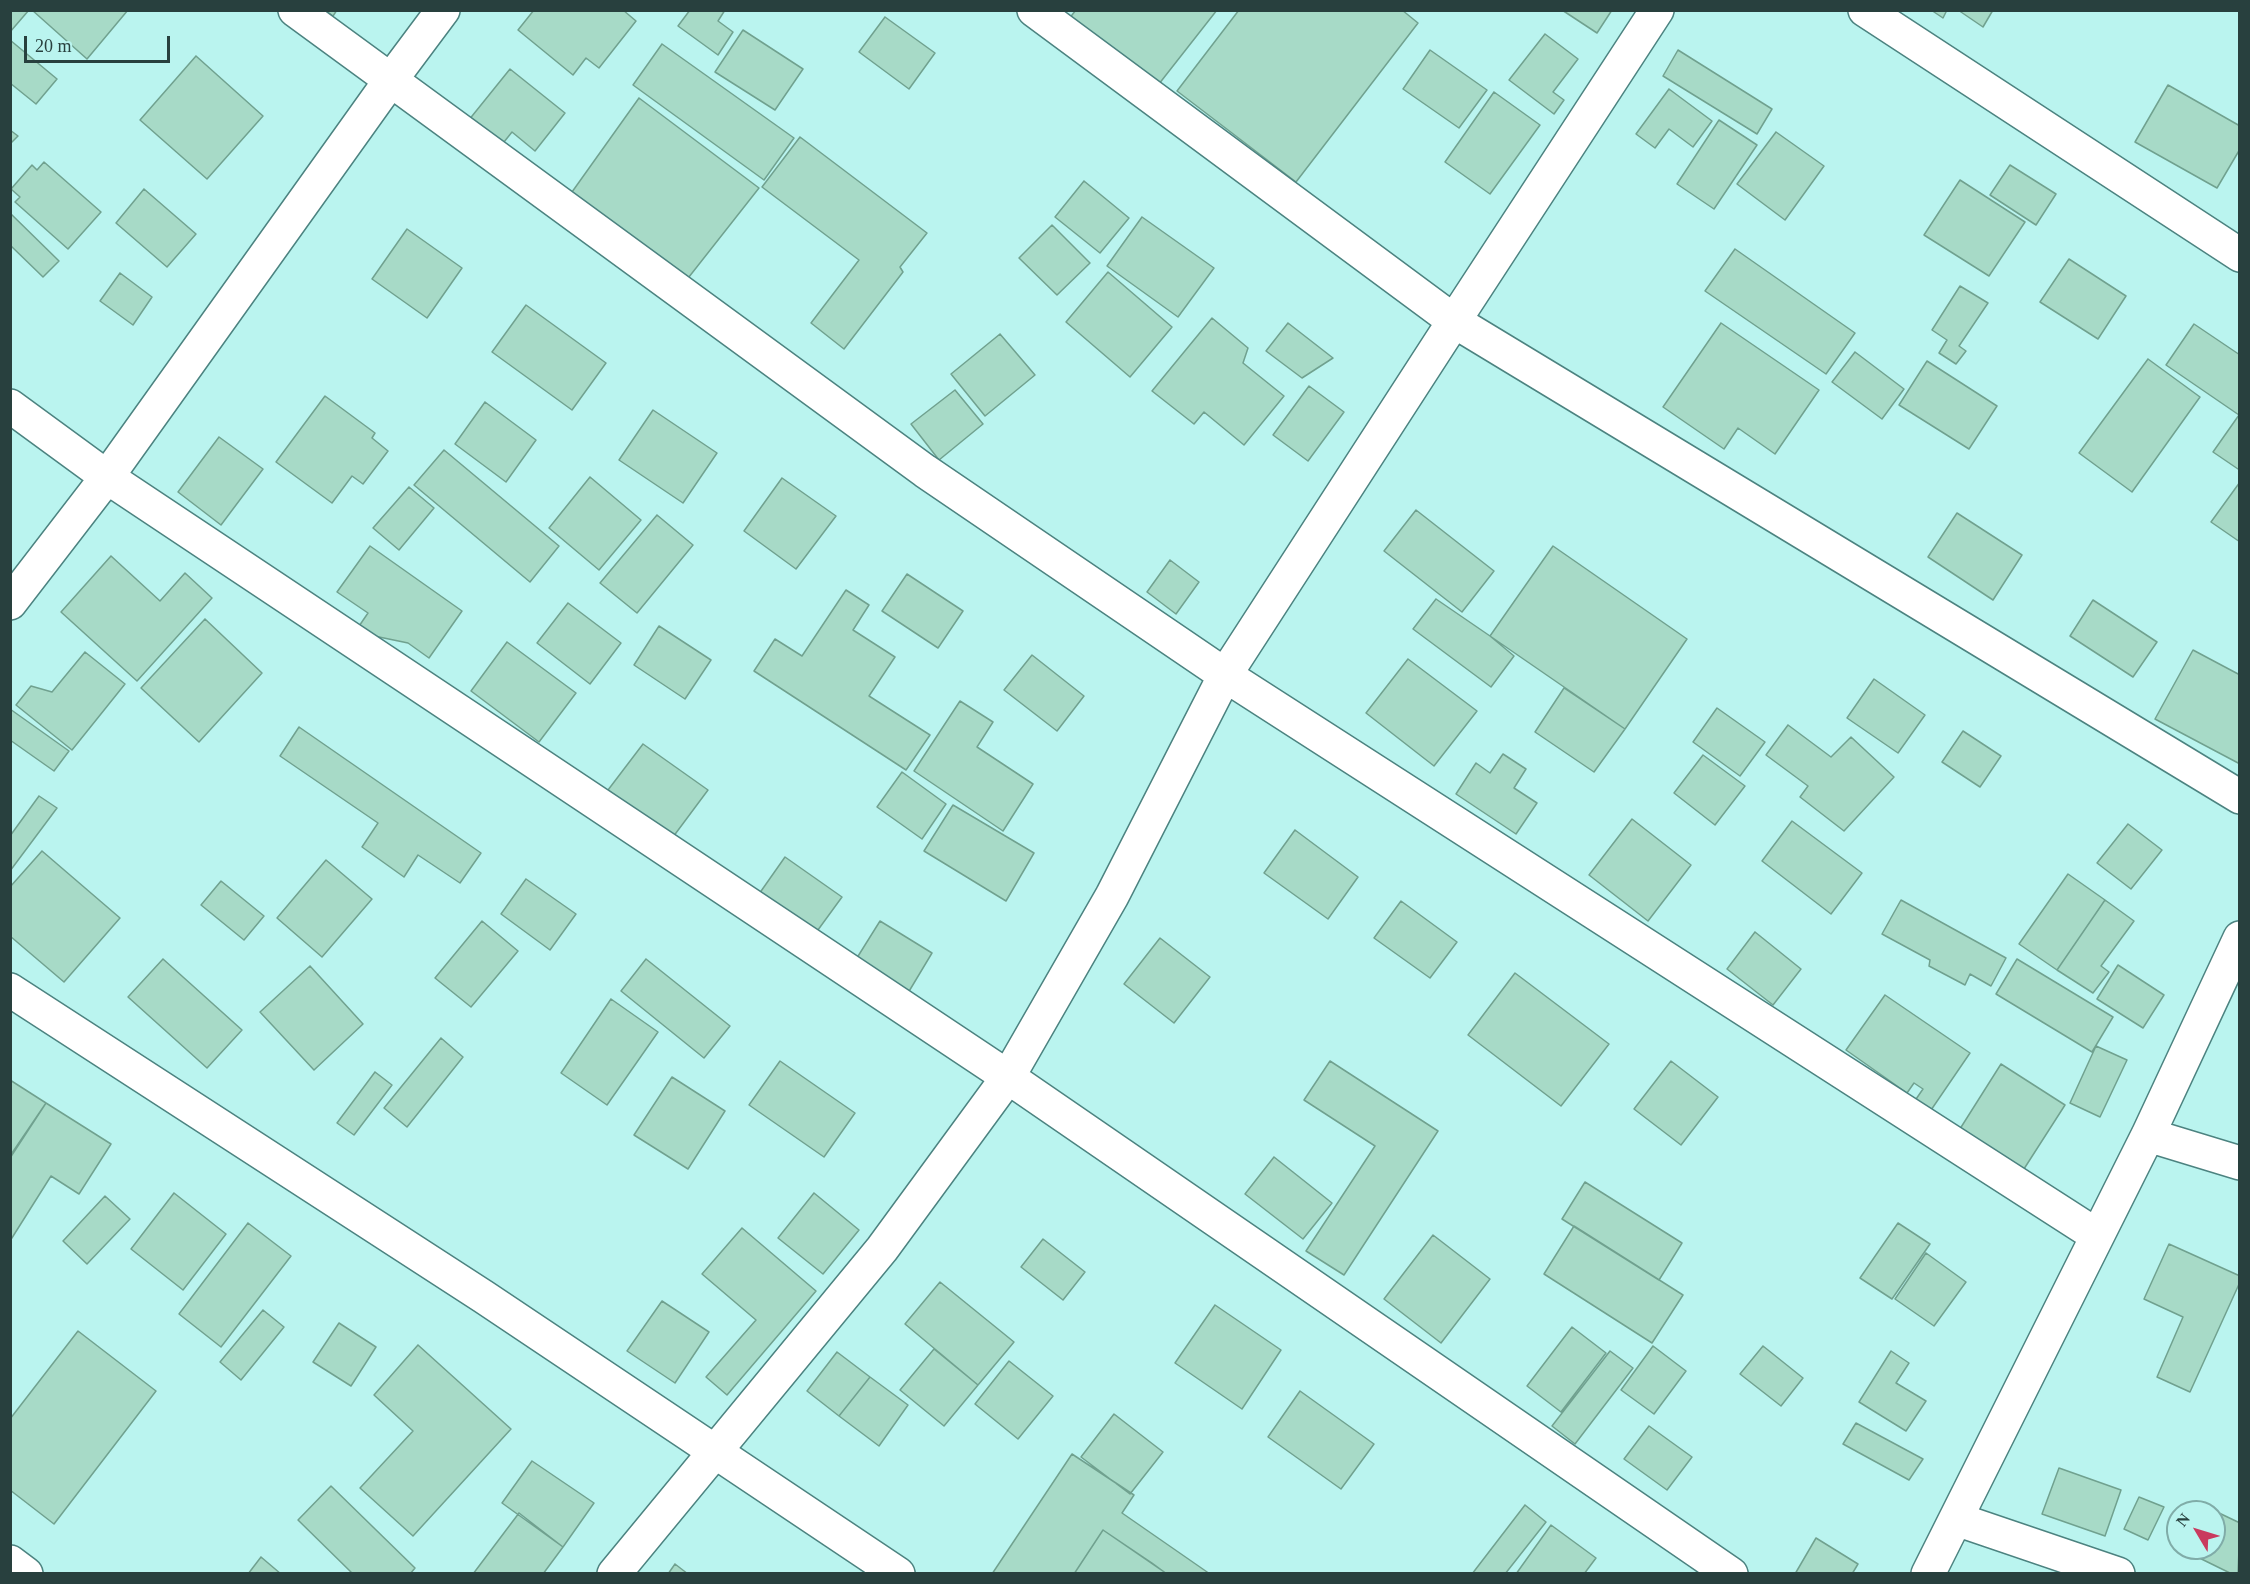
<!DOCTYPE html>
<html>
<head>
<meta charset="utf-8">
<style>
	body { margin:0 }
	#map { position:relative; width:2250px; height:1584px; overflow:hidden; background:#baf4ef; font-family:Georgia,serif }
	canvas { display:block }
	.frame { position:absolute; inset:0; border:12px solid #28403e; pointer-events:none }
	.north { position:absolute; left:2166px; top:1500px; width:60px; height:60px; box-sizing:border-box; background:#baf4ef; border:2px solid #80aca8; border-radius:50%; rotate:308deg; font-size:16px; font-weight:700; line-height:24px; text-align:center; color:#28403e }
	.north::after { content:''; display:block; margin:auto; width:21px; height:27px; background:#c93a5e; clip-path:polygon(50% 0,100% 100%,50% 72%,0 100%) }
	.scale { position:absolute; left:24px; top:36px; width:146px; height:27px; box-sizing:border-box; border:3px solid #28403e; border-top:0; padding-left:8px; font-size:18px; line-height:21px; white-space:nowrap; color:#28403e; -webkit-text-stroke:4px #baf4ef; paint-order:stroke }
</style>
</head>
<body>
<div id="map">
<canvas width="2250" height="1584"></canvas>
<div class="frame"></div>
<div class="north">N</div>
<div class="scale">20 m</div>
</div>
<script>
const ctx = document.querySelector('canvas').getContext('2d');
ctx.lineJoin = 'round';
function fillPath(path, color) {
  ctx.fillStyle = color;
  ctx.fill(path, 'evenodd');
}
function poly(rows) {
  const path = new Path2D();
  for (const r of rows) {
    path.moveTo(r[0], r[1]);
    for (let i = 2; i < r.length; i += 2) path.lineTo(r[i], r[i + 1]);
  }
  return path;
}
function stroke(path, color, width, dash) {
  ctx.strokeStyle = color;
  ctx.lineWidth = width;
  ctx.lineCap = dash ? 'butt' : 'round';
  ctx.setLineDash(dash || []);
  ctx.stroke(path);
}
const building = poly([
	[10,10,29,10,10,32,10,10],
	[32,10,128,10,87,59,32,10],
	[325,10,337,10,333,16,325,10],
	[534,10,623,10,636,21,599,68,586,58,573,75,518,30,534,10],
	[690,10,725,10,718,21,733,32,718,55,678,26,690,10],
	[1076,10,1217,10,1155,89,1068,20,1076,10],
	[1239,10,1402,10,1418,23,1296,182,1177,91,1239,10],
	[1562,10,1612,10,1597,33,1562,10],
	[1931,10,1947,10,1943,18,1931,10],
	[1958,10,1993,10,1983,27,1958,10],
	[885,17,935,53,909,89,859,52,885,17],
	[743,30,803,69,775,110,715,72,743,30],
	[1545,34,1578,59,1553,92,1564,100,1554,114,1509,80,1545,34],
	[10,40,57,79,36,104,10,83,10,40],
	[662,44,794,138,764,180,633,85,662,44],
	[1430,50,1487,90,1459,128,1403,89,1430,50],
	[1678,50,1772,109,1757,134,1663,76,1678,50],
	[196,56,263,116,207,179,140,120,196,56],
	[510,69,565,113,535,151,512,132,496,152,464,126,510,69],
	[2168,85,2240,126,2240,149,2217,188,2135,142,2168,85],
	[1669,89,1712,121,1693,147,1669,129,1655,148,1636,134,1669,89],
	[1494,92,1540,125,1490,194,1445,162,1494,92],
	[639,98,759,188,685,282,567,199,639,98],
	[1719,120,1757,145,1714,209,1677,184,1719,120],
	[10,130,18,136,10,144,10,130],
	[1776,132,1824,166,1785,220,1737,184,1776,132],
	[800,137,927,233,900,267,903,272,844,349,811,323,859,260,762,187,800,137],
	[44,162,101,212,68,249,15,202,20,197,11,189,32,165,37,170,44,162],
	[2010,165,2056,194,2036,225,1990,195,2010,165],
	[1960,180,2025,222,1989,276,1924,235,1960,180],
	[1084,181,1129,218,1100,253,1055,217,1084,181],
	[144,189,196,234,167,267,116,223,144,189],
	[10,213,59,261,43,277,10,245,10,213],
	[1142,217,1214,268,1178,317,1107,266,1142,217],
	[1052,225,1090,263,1057,295,1019,258,1052,225],
	[407,229,462,268,427,318,372,279,407,229],
	[1735,249,1855,333,1826,374,1705,291,1735,249],
	[2069,259,2126,296,2098,339,2040,302,2069,259],
	[1108,272,1172,327,1130,377,1066,322,1108,272],
	[120,273,152,297,133,325,100,301,120,273],
	[1960,286,1988,303,1959,346,1966,351,1956,364,1939,353,1947,340,1932,330,1960,286],
	[526,305,606,363,572,410,492,352,526,305],
	[1212,318,1248,348,1243,363,1284,396,1244,445,1204,412,1194,424,1152,391,1212,318],
	[1288,323,1333,358,1302,378,1266,351,1288,323],
	[1721,323,1819,390,1775,454,1738,428,1724,449,1663,407,1721,323],
	[2194,324,2240,355,2240,467,2238,469,2213,452,2239,415,2166,365,2194,324],
	[1000,334,1035,375,985,416,951,374,1000,334],
	[1855,352,1904,389,1882,419,1832,382,1855,352],
	[2148,359,2200,397,2132,492,2079,453,2148,359],
	[1927,361,1997,406,1969,449,1899,405,1927,361],
	[1309,386,1344,412,1308,461,1273,435,1309,386],
	[955,390,983,424,939,460,911,424,955,390],
	[325,396,375,433,372,438,388,451,363,484,352,476,332,503,276,462,325,396],
	[485,402,536,440,506,482,455,444,485,402],
	[653,410,717,453,683,503,619,460,653,410],
	[219,437,263,469,221,525,178,492,219,437],
	[444,450,559,546,530,582,414,485,444,450],
	[590,477,641,520,599,570,549,528,590,477],
	[782,478,836,516,796,569,744,531,782,478],
	[2240,482,2240,542,2211,522,2240,482],
	[409,487,434,508,399,550,373,528,409,487],
	[1416,510,1494,571,1462,612,1384,551,1416,510],
	[1957,513,2022,555,1993,600,1928,557,1957,513],
	[657,515,693,545,637,613,600,583,657,515],
	[370,546,462,611,429,658,408,643,355,632,368,613,337,592,370,546],
	[1553,546,1687,639,1625,729,1490,636,1553,546],
	[111,556,160,601,185,573,212,598,137,681,61,612,111,556],
	[1170,560,1199,582,1176,614,1147,592,1170,560],
	[907,574,963,611,938,648,882,611,907,574],
	[846,590,869,605,853,630,895,657,869,696,930,735,906,770,754,671,775,639,802,656,846,590],
	[1436,599,1490,636,1514,656,1491,687,1413,629,1436,599],
	[2093,600,2157,642,2133,677,2070,636,2093,600],
	[568,603,621,643,590,684,537,643,568,603],
	[205,619,262,673,199,742,141,688,205,619],
	[659,626,711,660,685,699,634,665,659,626],
	[507,642,576,693,539,742,471,691,507,642],
	[2193,650,2240,675,2240,764,2155,719,2193,650],
	[85,652,125,684,72,750,16,705,31,686,52,692,85,652],
	[1032,655,1084,696,1057,731,1004,690,1032,655],
	[1408,659,1477,711,1434,766,1366,713,1408,659],
	[1874,679,1925,715,1898,753,1847,718,1874,679],
	[1564,688,1625,729,1594,772,1535,732,1564,688],
	[960,701,993,722,977,747,1033,784,1003,831,914,771,960,701],
	[1717,708,1765,742,1740,776,1693,742,1717,708],
	[10,709,69,751,54,771,10,740,10,709],
	[1788,725,1831,757,1851,737,1894,777,1844,831,1800,797,1808,786,1766,755,1788,725],
	[299,727,481,853,460,883,418,855,404,877,362,847,378,823,280,756,299,727],
	[1963,731,2001,756,1980,787,1942,762,1963,731],
	[643,744,708,790,673,837,608,790,643,744],
	[1503,754,1526,769,1514,788,1537,803,1516,834,1456,794,1476,763,1490,773,1503,754],
	[1703,755,1745,786,1715,825,1674,793,1703,755],
	[902,772,946,804,922,839,877,807,902,772],
	[39,796,57,808,10,871,10,836,39,796],
	[953,805,1034,853,1006,901,924,851,953,805],
	[1632,819,1691,865,1648,921,1589,875,1632,819],
	[1792,821,1862,873,1831,914,1762,861,1792,821],
	[2128,824,2162,850,2131,889,2097,863,2128,824],
	[1295,830,1358,877,1328,919,1264,873,1295,830],
	[42,851,120,918,64,982,10,936,10,887,42,851],
	[785,857,842,897,815,934,759,894,785,857],
	[326,860,372,899,322,957,277,918,326,860],
	[2068,874,2105,900,2057,970,2019,944,2068,874],
	[526,879,576,914,550,950,501,914,526,879],
	[221,881,264,916,244,940,201,905,221,881],
	[1901,900,2006,958,1991,986,1970,974,1965,985,1929,966,1930,960,1882,934,1901,900],
	[2105,900,2134,921,2101,966,2109,972,2093,993,2057,970,2105,900],
	[1401,901,1457,942,1430,978,1374,938,1401,901],
	[482,921,518,951,471,1007,435,978,482,921],
	[880,921,932,953,908,993,855,961,880,921],
	[1755,932,1801,969,1773,1005,1727,969,1755,932],
	[1160,938,1210,977,1174,1023,1124,984,1160,938],
	[163,959,242,1030,207,1068,128,997,163,959],
	[646,959,730,1026,704,1058,621,991,646,959],
	[2017,959,2113,1017,2092,1052,1996,994,2017,959],
	[2118,965,2164,995,2143,1028,2097,999,2118,965],
	[310,966,363,1024,314,1070,260,1012,310,966],
	[1515,973,1609,1044,1561,1106,1468,1035,1515,973],
	[1885,995,1970,1053,1929,1113,1914,1102,1923,1089,1914,1083,1907,1093,1846,1050,1885,995],
	[611,999,658,1032,607,1105,561,1073,611,999],
	[441,1038,463,1057,407,1127,384,1108,441,1038],
	[2096,1046,2127,1060,2100,1117,2070,1103,2096,1046],
	[780,1061,855,1113,824,1157,749,1105,780,1061],
	[1330,1061,1438,1131,1344,1275,1306,1251,1375,1146,1304,1100,1330,1061],
	[1671,1061,1718,1097,1681,1145,1634,1109,1671,1061],
	[2001,1064,2065,1105,2022,1172,1958,1132,2001,1064],
	[375,1072,392,1085,354,1135,337,1123,375,1072],
	[672,1077,725,1111,688,1169,634,1135,672,1077],
	[10,1080,46,1103,10,1156,10,1080],
	[46,1103,111,1144,79,1194,51,1176,10,1241,10,1158,46,1103],
	[1274,1157,1332,1203,1303,1239,1245,1194,1274,1157],
	[1585,1182,1682,1243,1659,1280,1562,1219,1585,1182],
	[174,1193,226,1234,183,1290,131,1249,174,1193],
	[814,1193,859,1230,823,1274,778,1238,814,1193],
	[105,1196,130,1219,87,1264,63,1241,105,1196],
	[248,1223,291,1256,221,1347,179,1314,248,1223],
	[1898,1223,1930,1244,1892,1299,1860,1278,1898,1223],
	[1574,1226,1683,1295,1652,1343,1544,1274,1574,1226],
	[742,1228,816,1291,727,1395,706,1377,756,1320,702,1274,742,1228],
	[1433,1235,1490,1279,1441,1343,1384,1299,1433,1235],
	[1043,1239,1085,1272,1063,1300,1021,1267,1043,1239],
	[2169,1244,2240,1276,2240,1282,2190,1392,2157,1377,2183,1317,2144,1299,2169,1244],
	[1926,1253,1966,1282,1934,1326,1895,1299,1926,1253],
	[940,1282,1014,1342,978,1385,905,1324,940,1282],
	[662,1301,709,1332,675,1383,627,1351,662,1301],
	[1215,1305,1281,1350,1242,1409,1175,1363,1215,1305],
	[263,1310,284,1327,241,1380,220,1362,263,1310],
	[339,1323,376,1347,351,1386,313,1362,339,1323],
	[1572,1327,1606,1353,1561,1412,1527,1386,1572,1327],
	[78,1331,156,1391,54,1524,10,1490,10,1419,78,1331],
	[418,1345,511,1429,413,1536,360,1488,413,1431,374,1395,418,1345],
	[1653,1346,1686,1371,1654,1414,1621,1390,1653,1346],
	[1763,1346,1803,1378,1781,1406,1740,1374,1763,1346],
	[934,1349,978,1385,944,1426,900,1390,934,1349],
	[1610,1351,1633,1368,1575,1444,1552,1426,1610,1351],
	[1891,1351,1909,1363,1896,1383,1926,1401,1906,1431,1859,1402,1891,1351],
	[837,1352,870,1377,839,1416,807,1391,837,1352],
	[1009,1361,1053,1396,1018,1439,975,1404,1009,1361],
	[870,1377,908,1405,879,1446,839,1416,870,1377],
	[1300,1391,1374,1444,1341,1489,1268,1437,1300,1391],
	[1114,1414,1163,1452,1130,1494,1081,1457,1114,1414],
	[1856,1423,1923,1459,1909,1480,1843,1444,1856,1423],
	[1649,1426,1692,1457,1667,1490,1624,1459,1649,1426],
	[1072,1454,1134,1495,1122,1513,1210,1574,1167,1574,1103,1530,1074,1574,992,1574,1072,1454],
	[532,1461,594,1503,563,1547,502,1503,532,1461],
	[2059,1468,2121,1490,2105,1536,2042,1514,2059,1468],
	[331,1486,415,1568,410,1574,353,1574,298,1520,331,1486],
	[2139,1497,2164,1507,2148,1540,2124,1529,2139,1497],
	[2198,1503,2240,1523,2238,1574,2232,1574,2179,1548,2214,1548,2214,1512,2193,1512,2198,1503],
	[1525,1505,1546,1522,1505,1574,1472,1574,1525,1505],
	[519,1513,563,1547,543,1574,473,1574,519,1513],
	[1551,1525,1596,1558,1584,1574,1516,1574,1551,1525],
	[1103,1530,1152,1563,1167,1574,1074,1574,1103,1530],
	[1816,1538,1858,1564,1852,1574,1795,1574,1816,1538],
	[261,1557,281,1574,248,1574,261,1557],
	[675,1564,688,1574,668,1574,675,1564]
]);
const street = poly([
	[295,10,925,471,1225,675,2096,1235],
	[1034,10,1454,321,2240,797],
	[1865,10,2240,255],
	[10,406,107,477,1008,1077,1731,1574],
	[10,603,107,477,390,81,443,10],
	[10,990,484,1297,898,1574],
	[2148,1135,2240,1163],
	[1956,1519,2118,1574],
	[10,1562,26,1574],
	[614,1574,882,1249,1008,1077,1112,896,1225,675,1454,321,1657,10],
	[1928,1574,2148,1135,2240,938]
]);
fillPath(building, '#a7dac7');
stroke(building, '#70a18f', 1.5);
stroke(street, '#4c8380', 36);
stroke(street, '#fff', 33);
</script>
</body>
</html>
